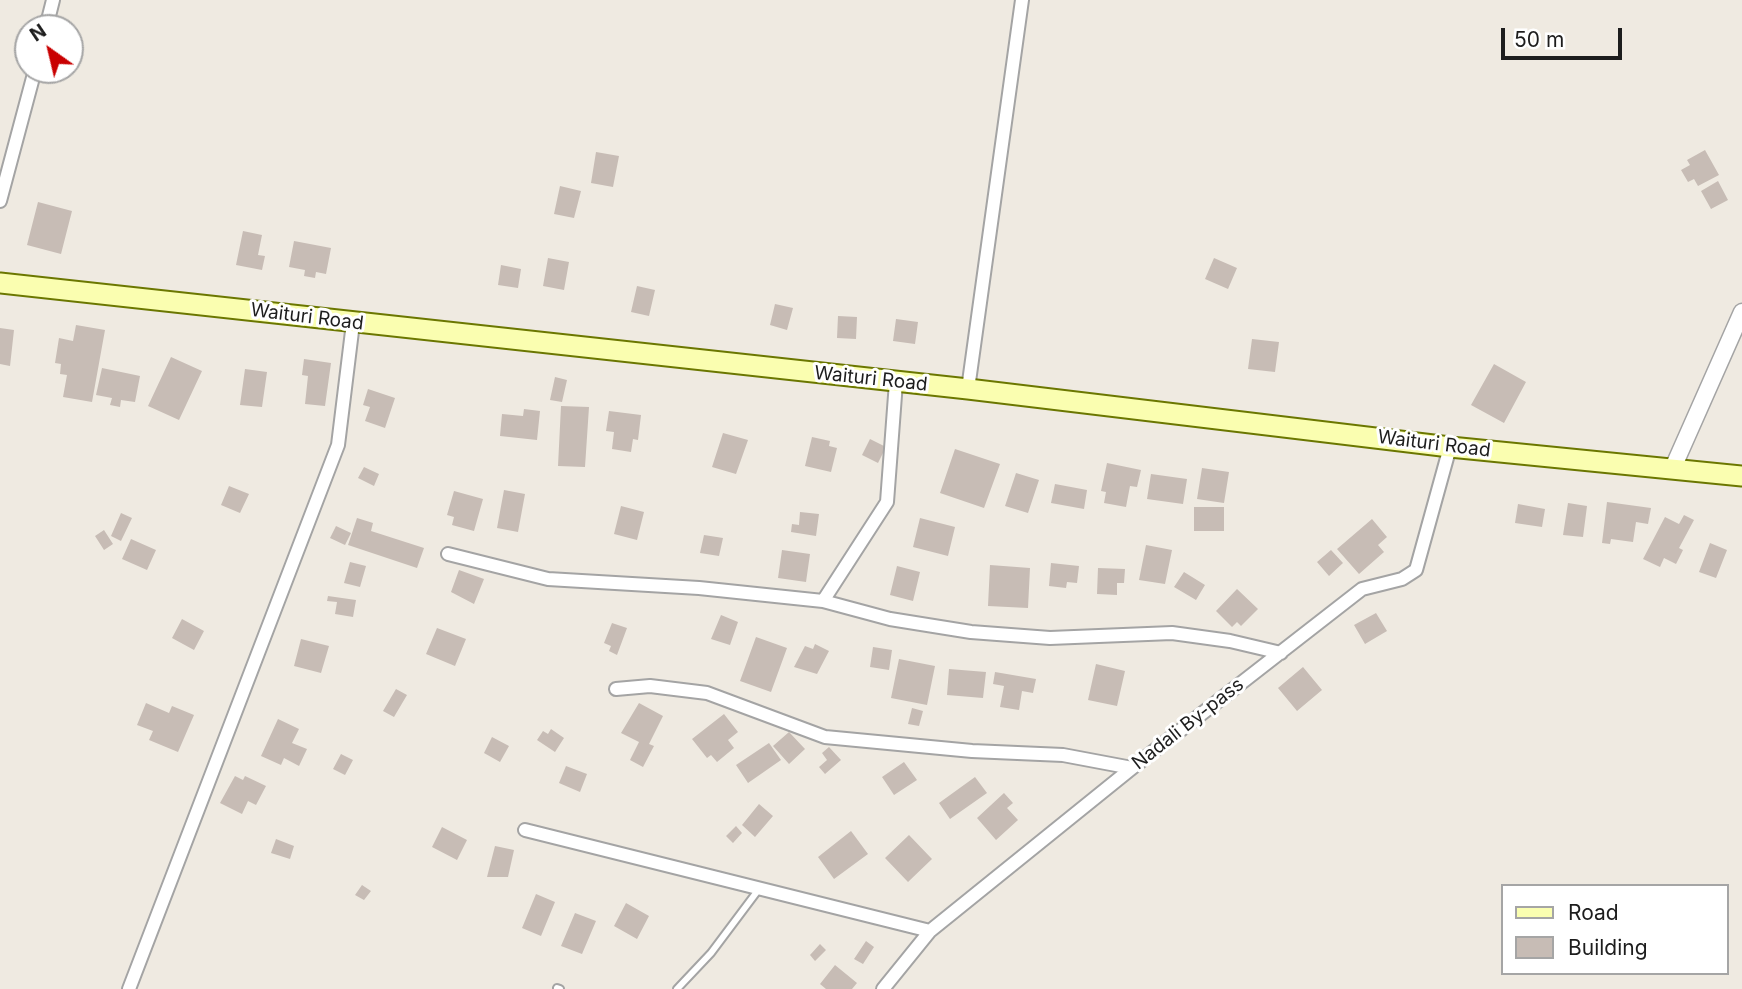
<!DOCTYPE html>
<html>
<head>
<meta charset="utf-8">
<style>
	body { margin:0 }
	#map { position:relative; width:1742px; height:989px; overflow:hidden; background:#efeae1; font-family:Inter,sans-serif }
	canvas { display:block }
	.legend { position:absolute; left:1501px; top:884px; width:228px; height:91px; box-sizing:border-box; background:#fff; border:2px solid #a5a5a5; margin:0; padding:9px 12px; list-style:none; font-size:21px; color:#1d1d1d }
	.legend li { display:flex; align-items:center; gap:14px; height:35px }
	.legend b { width:35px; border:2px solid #a5a5a5 }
	.north { position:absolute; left:14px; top:14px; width:70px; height:70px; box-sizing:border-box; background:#fff; border:2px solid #a5a5a5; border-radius:50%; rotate:326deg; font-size:19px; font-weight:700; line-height:28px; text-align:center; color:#1d1d1d }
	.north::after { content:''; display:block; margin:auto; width:24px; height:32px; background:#c90001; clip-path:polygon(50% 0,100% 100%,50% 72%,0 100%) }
	.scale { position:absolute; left:1501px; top:28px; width:121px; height:32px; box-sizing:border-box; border:4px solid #1d1d1d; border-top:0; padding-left:9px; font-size:21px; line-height:24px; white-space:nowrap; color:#1d1d1d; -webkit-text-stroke:5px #fff; paint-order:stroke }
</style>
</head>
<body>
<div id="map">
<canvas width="1742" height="989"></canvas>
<ul class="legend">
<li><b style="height:9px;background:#fafeb0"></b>Road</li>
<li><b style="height:19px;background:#c7bcb5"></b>Building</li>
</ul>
<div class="north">N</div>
<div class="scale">50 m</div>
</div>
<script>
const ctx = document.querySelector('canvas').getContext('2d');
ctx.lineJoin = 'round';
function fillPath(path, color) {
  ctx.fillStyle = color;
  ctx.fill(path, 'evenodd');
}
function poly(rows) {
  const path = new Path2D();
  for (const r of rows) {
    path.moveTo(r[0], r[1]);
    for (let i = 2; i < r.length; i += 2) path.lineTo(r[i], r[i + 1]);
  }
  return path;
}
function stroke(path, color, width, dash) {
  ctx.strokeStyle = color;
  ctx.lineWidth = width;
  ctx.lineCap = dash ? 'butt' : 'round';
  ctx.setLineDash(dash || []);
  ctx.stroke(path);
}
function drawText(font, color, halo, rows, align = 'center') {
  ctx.font = font + ' Inter,sans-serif';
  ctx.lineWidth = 6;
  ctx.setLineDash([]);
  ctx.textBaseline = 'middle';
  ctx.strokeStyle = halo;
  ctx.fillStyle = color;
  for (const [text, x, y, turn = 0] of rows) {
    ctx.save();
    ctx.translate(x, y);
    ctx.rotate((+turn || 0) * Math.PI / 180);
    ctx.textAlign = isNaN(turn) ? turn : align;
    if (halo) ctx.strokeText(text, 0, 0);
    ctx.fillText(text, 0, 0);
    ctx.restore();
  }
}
const building = poly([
	[1705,150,1719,175,1698,186,1694,179,1688,182,1681,170,1690,165,1687,160],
	[596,152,619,156,613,187,591,183],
	[1718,181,1728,200,1711,209,1701,191],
	[560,186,581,191,574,218,554,214],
	[38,202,72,211,61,254,27,245],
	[243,231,262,235,258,255,265,256,262,270,236,265],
	[294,241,331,248,326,274,316,272,315,278,304,276,305,270,289,267],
	[548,258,569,262,564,290,543,286],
	[1214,258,1237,268,1228,289,1205,279],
	[501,265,521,269,518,288,498,285],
	[637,286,655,290,649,316,631,312],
	[775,304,793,308,787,330,770,325],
	[838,316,857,317,856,339,837,338],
	[896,319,918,322,915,344,893,341],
	[76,325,105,330,92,402,63,397,67,375,60,374,61,364,55,363,59,338,73,341],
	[0,328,14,330,10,366,0,364],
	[1252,339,1279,342,1275,372,1248,369],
	[171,357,202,371,179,420,148,406],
	[304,359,331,363,325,406,305,404,308,376,302,375],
	[1494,364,1526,382,1504,423,1471,405],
	[102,368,140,376,135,402,121,400,120,407,110,405,112,398,96,395],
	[245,369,267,372,262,407,240,405],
	[555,377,567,380,562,402,550,400],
	[368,389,395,398,385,428,365,421,370,407,363,405],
	[561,406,589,407,585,467,558,466],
	[524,409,540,411,537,440,500,436,502,414,523,416],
	[609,411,641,415,638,440,633,439,631,452,612,449,614,432,606,431],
	[723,433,748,440,736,474,712,467],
	[812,437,830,441,829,446,837,448,831,472,805,466],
	[870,439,886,447,878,463,862,455],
	[955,449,1000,464,984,508,940,493],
	[1107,463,1141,470,1137,487,1130,486,1126,507,1104,503,1106,492,1101,491],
	[364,467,379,474,374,486,358,478],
	[1202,468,1229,472,1224,503,1197,499],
	[1016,473,1039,480,1028,513,1005,506],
	[1151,474,1187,479,1183,504,1147,499],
	[1055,484,1087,490,1084,509,1051,503],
	[229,486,249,494,240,513,221,505],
	[504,490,525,494,518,532,497,528],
	[454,491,483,499,474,531,452,525,454,517,447,515],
	[1607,502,1651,508,1648,524,1636,522,1633,542,1611,539,1610,544,1602,543],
	[1568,503,1587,506,1583,537,1563,535],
	[1518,504,1545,509,1542,527,1515,523],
	[621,506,644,512,637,540,614,534],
	[1194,507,1224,507,1224,531,1194,531],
	[800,512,819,514,816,536,791,532,792,524,799,525],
	[121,513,132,518,121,541,111,536],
	[1684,515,1694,520,1679,548,1683,550,1676,564,1664,558,1660,567,1643,559,1665,517,1679,524],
	[357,518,373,523,371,531,424,548,417,568,348,545],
	[920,518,955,527,948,556,913,547],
	[1372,519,1387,537,1378,545,1384,552,1359,574,1337,549],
	[336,526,351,533,345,545,330,538],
	[104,530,113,544,104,550,95,536],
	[704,535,723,538,719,556,700,553],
	[131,539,156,550,147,570,122,559],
	[1710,543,1727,550,1716,578,1699,572],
	[1146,545,1172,550,1165,584,1139,580],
	[782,550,810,554,806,582,778,578],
	[1331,550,1343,563,1329,576,1317,562],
	[350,562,366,566,360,587,344,583],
	[1051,563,1079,566,1077,583,1067,582,1066,588,1049,586],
	[990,565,1030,568,1028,608,988,606],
	[897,566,920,572,913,601,890,595],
	[1098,568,1125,569,1124,583,1117,583,1117,595,1097,594],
	[459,570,484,579,474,604,451,592],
	[1184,572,1205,585,1196,600,1174,587],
	[1237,589,1258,609,1241,626,1237,622,1232,627,1216,611],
	[328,596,356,600,353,617,335,614,337,602,327,601],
	[1376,613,1387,631,1365,644,1354,625],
	[721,615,738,622,730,645,711,639],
	[182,619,204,631,194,650,172,638],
	[612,623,627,628,617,655,609,651,611,646,604,643],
	[437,628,466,639,455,666,426,654],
	[756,637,787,648,771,692,740,681],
	[301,639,329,646,321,673,294,666],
	[815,644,829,651,817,674,794,667,805,646,813,649],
	[873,647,892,650,889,670,870,667],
	[899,659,935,666,927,705,891,698],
	[1096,664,1125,671,1117,706,1088,700],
	[1303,667,1322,690,1297,711,1278,688],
	[949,669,986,672,983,698,947,695],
	[995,672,1036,679,1033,693,1022,691,1019,710,1000,707,1004,686,993,684],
	[396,689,407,695,394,717,383,711],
	[146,703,169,713,172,706,194,715,178,752,149,740,153,731,137,725],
	[639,703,663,716,649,744,654,746,643,767,630,760,639,742,621,733],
	[912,708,923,711,919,726,908,724],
	[724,714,738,732,728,740,734,748,717,762,711,755,707,758,692,739],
	[278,719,299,729,292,743,307,749,299,766,284,758,281,765,261,756],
	[551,729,564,738,555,752,537,740,543,731,548,734],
	[789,732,805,749,789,764,773,746],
	[492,737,509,746,500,762,484,753],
	[769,743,781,760,748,783,736,765],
	[829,747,841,760,825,774,819,767,827,760,822,753],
	[341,754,353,760,345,775,333,769],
	[904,762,917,780,894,795,882,777],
	[566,766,587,774,580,792,559,783],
	[235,776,243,780,245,776,266,786,256,805,248,801,242,814,220,803],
	[975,777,987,793,950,819,939,803],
	[1004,793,1013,803,1007,808,1018,820,996,840,977,818],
	[759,804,773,816,755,837,742,825],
	[736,826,742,833,733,843,726,836],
	[442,827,467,840,457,860,432,847],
	[851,831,868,854,834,879,818,857],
	[909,835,932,859,908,882,885,858],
	[276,839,294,846,290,859,271,853],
	[495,846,514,850,508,877,487,877],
	[362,885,371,891,364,900,355,895],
	[536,894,555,902,541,936,522,928],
	[626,903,649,916,637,939,614,926],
	[575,913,596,921,582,954,561,946],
	[866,941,874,947,863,964,854,959],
	[820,944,826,950,815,961,810,955],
	[835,965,857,983,852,989,826,989,820,984]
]);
const service = poly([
	[557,988,560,989],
	[677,989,711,953,759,889]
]);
const minor = poly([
	[46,28,53,0],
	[0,201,35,70],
	[968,389,1022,0],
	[448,554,548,579,699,588,823,601,890,619,971,632,1050,638,1172,633,1230,641,1281,653],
	[823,601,887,502,896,382],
	[616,689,650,686,707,693,825,737,972,751,1063,755,1132,768],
	[525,830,930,931],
	[129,989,338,445,353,323],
	[883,989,930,931,1132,768,1362,589,1402,579,1416,570,1450,447]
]);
const tertiary = poly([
	[1672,470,1742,312]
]);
const secondary = poly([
	[0,283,968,389,1450,447,1742,476]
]);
const streetNames = [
	["Waituri Road",307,317,7],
	["Waituri Road",871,379,6],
	["Waituri Road",1434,444,7],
	["Nadali By-pass",1188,724,-38]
];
fillPath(building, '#c7bcb5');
stroke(service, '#a4a4a4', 10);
stroke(minor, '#a4a4a4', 16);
stroke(tertiary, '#a4a4a4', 19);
stroke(secondary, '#6b7700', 23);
stroke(service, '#fff', 6);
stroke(minor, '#fff', 12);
stroke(tertiary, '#fff', 16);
stroke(secondary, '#fafeb0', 19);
drawText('19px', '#1d1d1d', '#fff', streetNames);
</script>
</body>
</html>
